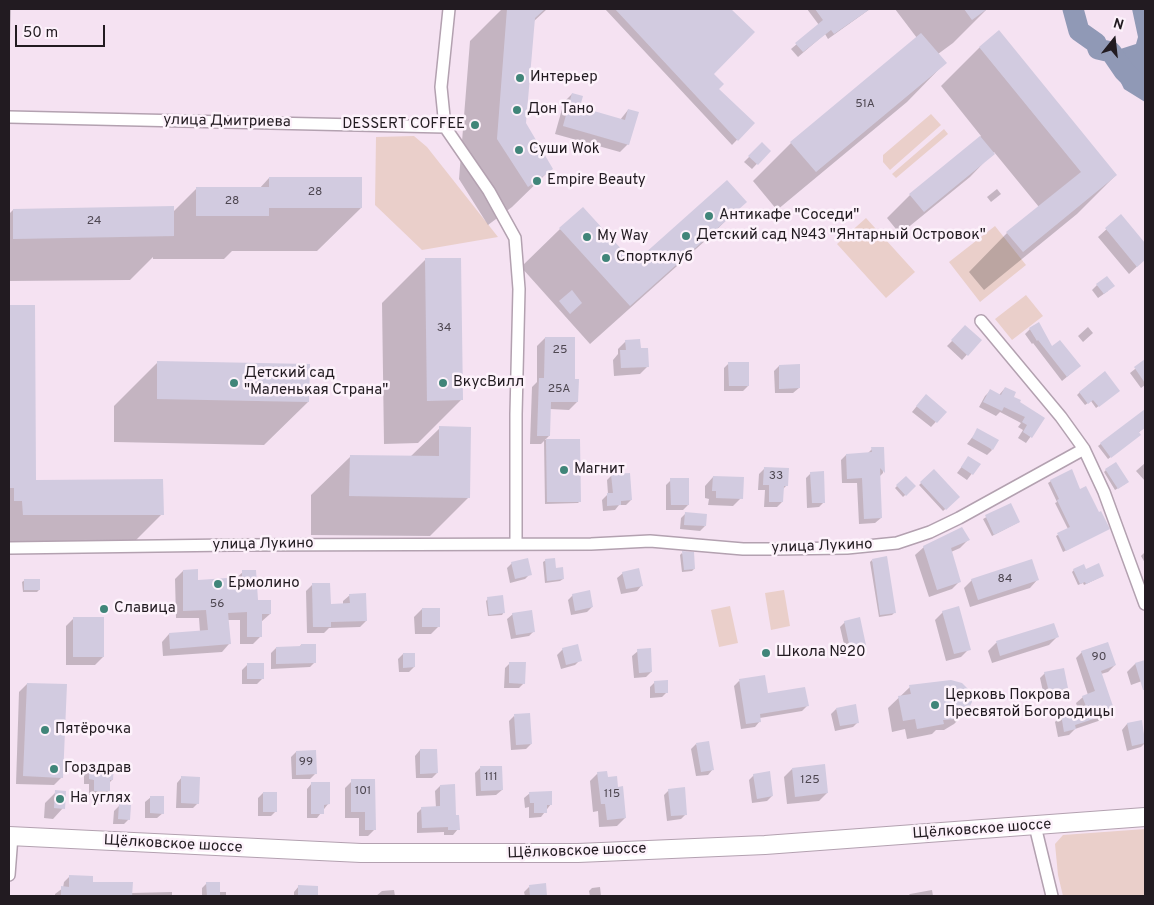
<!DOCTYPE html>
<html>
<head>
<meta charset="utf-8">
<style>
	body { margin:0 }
	#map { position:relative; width:1154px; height:905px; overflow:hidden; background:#f5e2f2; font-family:Overpass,sans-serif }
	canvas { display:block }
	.frame { position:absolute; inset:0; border:10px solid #221b21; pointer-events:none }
	.north { position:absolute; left:1089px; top:15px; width:50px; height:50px; -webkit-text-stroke:4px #fdf2fb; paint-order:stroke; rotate:16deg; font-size:14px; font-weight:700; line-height:20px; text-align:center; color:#221b21 }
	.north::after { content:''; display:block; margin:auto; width:18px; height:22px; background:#221b21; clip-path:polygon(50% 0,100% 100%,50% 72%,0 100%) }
	.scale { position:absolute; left:15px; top:25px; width:90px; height:22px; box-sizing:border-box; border:2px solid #221b21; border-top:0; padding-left:6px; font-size:15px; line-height:18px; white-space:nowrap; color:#221b21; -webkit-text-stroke:4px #fdf2fb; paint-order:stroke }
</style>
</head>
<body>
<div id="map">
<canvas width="1154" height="905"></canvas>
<div class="frame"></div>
<div class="north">N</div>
<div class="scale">50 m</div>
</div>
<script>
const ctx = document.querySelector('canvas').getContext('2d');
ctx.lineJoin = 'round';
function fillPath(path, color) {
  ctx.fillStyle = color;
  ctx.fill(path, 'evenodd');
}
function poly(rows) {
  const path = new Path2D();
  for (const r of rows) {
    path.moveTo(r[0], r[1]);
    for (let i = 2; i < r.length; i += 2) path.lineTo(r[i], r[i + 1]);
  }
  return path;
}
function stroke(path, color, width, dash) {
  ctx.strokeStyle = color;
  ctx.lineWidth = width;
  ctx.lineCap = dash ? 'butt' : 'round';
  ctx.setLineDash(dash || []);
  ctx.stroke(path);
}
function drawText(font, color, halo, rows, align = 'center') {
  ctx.font = font + ' Overpass,sans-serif';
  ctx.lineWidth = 5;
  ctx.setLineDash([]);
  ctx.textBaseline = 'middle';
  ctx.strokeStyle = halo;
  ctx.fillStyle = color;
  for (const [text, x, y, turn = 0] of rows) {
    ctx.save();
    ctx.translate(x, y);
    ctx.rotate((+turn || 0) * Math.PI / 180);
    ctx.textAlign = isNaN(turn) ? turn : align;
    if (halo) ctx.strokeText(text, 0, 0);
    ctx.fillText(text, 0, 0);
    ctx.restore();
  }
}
const green = poly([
	[931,114,941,125,890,170,883,162,883,155],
	[944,129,948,134,896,178,892,174],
	[414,136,427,147,498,237,422,250,375,205,376,137],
	[866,218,915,272,886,298,837,244],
	[995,226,1026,265,980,302,949,262],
	[1026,295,1043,316,1012,340,995,319],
	[784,590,790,626,771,630,765,593],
	[730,606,738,643,719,647,711,610],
	[1145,829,1145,896,1063,896,1058,875,1055,844,1063,835]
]);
const water = poly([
	[1132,9,1145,9,1145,102,1124,89,1109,58,1111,52,1136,44,1138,37]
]);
const shadow = poly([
	[9,9,11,9,10,41,9,43],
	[502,9,547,9,533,22,525,124,551,169,512,207,488,225,459,179,470,41],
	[605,9,729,9,753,32,712,74,717,89,753,123,732,145],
	[807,9,870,9,828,39,825,34,798,57,791,49,819,25],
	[895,9,987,9,953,43,938,54,945,63,907,102,777,210,753,181,791,143,917,38],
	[999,32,1116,175,1077,214,984,290,969,272,1007,233,1039,207,994,152,970,177,900,234,887,218,910,195,981,136,941,86,979,48],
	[572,94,578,108,620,120,628,110,628,144,620,152,555,134,564,102],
	[762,144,769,151,752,169,744,162],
	[269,178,361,208,317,251,232,251,224,259,153,259,153,257,130,280,9,281,9,214,13,210,173,212,196,189,259,189],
	[997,189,1001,194,991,202,987,197],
	[745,202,706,240,590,344,521,267,560,229,634,265],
	[1121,216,1145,245,1145,259,1129,274,1098,237],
	[426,259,461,400,418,443,384,444,382,303],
	[1097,285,1108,291,1098,298,1092,290],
	[9,306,34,306,35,481,162,514,123,553,9,553],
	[966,327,980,340,962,360,947,346],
	[1088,327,1093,333,1083,342,1078,336],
	[1030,329,1052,347,1075,370,1062,381,1033,343,1032,344,1025,334],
	[545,338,573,380,577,402,569,410,550,409,549,436,545,440,579,440,580,501,578,503,545,504,544,441,541,444,530,444,532,387,537,382,537,346],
	[626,341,648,366,640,374,614,376,613,360,618,354,618,349],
	[1145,361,1145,385,1141,388,1130,373],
	[158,362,308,402,264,445,114,442,114,406],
	[729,363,748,386,743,391,724,391,724,368],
	[779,366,799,388,793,393,775,393,774,371],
	[1005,388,1012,398,1044,418,1026,443,1018,438,1023,430,1018,427,1021,423,1000,412,996,416,979,407,985,396,990,391,999,395],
	[1080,392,1116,393,1096,408,1091,401,1085,405,1077,395],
	[921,401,945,412,931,427,912,412],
	[1142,413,1145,417,1145,427,1138,433,1137,437,1108,459,1098,446],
	[440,428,469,497,430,536,311,535,311,495,350,457,410,457],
	[978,430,992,450,987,455,967,444],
	[882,448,883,473,879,477,881,518,875,523,859,524,857,483,842,483,841,460,846,455,867,454,872,449],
	[969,457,979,464,967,480,957,473],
	[1145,463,1145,481,1136,471],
	[764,469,787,485,782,490,782,502,777,507,764,507,765,490,758,490,759,474],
	[1106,470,1125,484,1115,490,1104,472],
	[934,471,958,497,943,511,919,485],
	[811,473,824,502,819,507,807,508,806,478],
	[612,475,631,500,626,505,619,505,615,510,603,511,602,500,608,494,607,480],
	[713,477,741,498,733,506,708,505,709,499,705,498,705,486],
	[906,477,914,486,903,497,895,488],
	[671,480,688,505,683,510,666,510,666,485],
	[1051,481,1080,490,1108,529,1063,552,1056,536,1068,529,1055,503,1057,502,1048,483],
	[1010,504,1019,522,992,536,983,519],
	[686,513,705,526,700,531,680,529,681,518],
	[968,540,960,548,951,552,960,581,952,589,929,597,915,555,924,547],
	[1145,552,1145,563,1141,556],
	[682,553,694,569,692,571,682,572,680,555],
	[546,560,563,579,560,581,545,583,543,562],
	[872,560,895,612,892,615,879,617,870,562],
	[512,563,530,574,525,579,510,583,507,568],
	[1074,570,1085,570,1103,576,1084,585,1083,583,1078,585,1072,572],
	[183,571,196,581,236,578,243,572,257,601,270,614,261,622,261,636,253,644,240,644,240,620,227,620,229,644,222,652,163,656,162,642,169,634,200,632,199,618,176,618,175,579],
	[623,573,642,585,637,591,621,594,617,578],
	[1038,579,1030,588,970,607,964,588,972,580],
	[25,580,39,590,37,592,23,592,22,582],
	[312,585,330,605,343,605,343,601,350,595,366,621,360,627,329,628,324,633,307,633,306,591],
	[573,595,592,607,587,612,571,615,568,600],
	[488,599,504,612,502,615,488,616,486,601],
	[422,609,439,626,431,634,415,634,414,617],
	[943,612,969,649,961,657,946,661,935,620],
	[513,614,534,631,529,636,511,639,507,619],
	[74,618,103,657,95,665,66,665,66,626],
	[845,622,866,649,860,654,847,657,840,627],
	[1053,624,1057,637,1049,645,992,663,988,651,996,643],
	[301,645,315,662,310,667,271,669,271,653,276,648,298,648],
	[563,649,580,660,575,665,561,669,557,655],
	[638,651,651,672,646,677,634,678,632,656],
	[1082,652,1115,665,1108,672,1101,674,1114,712,1107,718,1075,729,1069,735,1058,737,1055,722,1061,715,1079,712,1076,703,1083,697,1088,695,1076,658],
	[403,654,414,667,409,672,399,672,398,659],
	[1145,661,1145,678,1142,681,1131,685,1127,672,1135,664],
	[510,663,524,683,519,688,504,688,505,668],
	[247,665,263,678,257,684,242,684,242,670],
	[1045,673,1067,687,1062,692,1044,696,1040,678],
	[739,681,767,694,807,706,802,711,760,718,760,721,755,727,741,729,734,686],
	[655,682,667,692,662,697,650,698,650,687],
	[27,684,62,777,54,785,16,784,19,692],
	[910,687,965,713,954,724,944,730,936,730,932,734,907,739,905,729,892,732,888,708],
	[836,709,858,722,853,727,835,731,831,714],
	[514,716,531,744,526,749,511,750,509,721],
	[1141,721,1145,743,1141,747,1127,751,1122,730,1127,724],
	[696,744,713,769,708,775,696,776,691,749],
	[420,750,437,773,432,778,416,778,415,756],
	[296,752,315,774,310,779,292,779,291,757],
	[90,765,112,780,109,783,109,791,103,796,89,795,89,784,84,784,84,770],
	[480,768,502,790,496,795,476,796,475,773],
	[792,769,827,793,819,801,787,804,784,777],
	[598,773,607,778,625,818,617,826,599,827,598,811,593,812,590,781],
	[754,775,772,796,767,801,752,803,749,780],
	[182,777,198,803,193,808,176,808,177,783],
	[352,781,375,829,368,836,359,836,359,818,345,818,345,788],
	[312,783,328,804,317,818,307,818,307,789],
	[440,786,455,816,458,829,453,835,444,835,444,832,417,833,417,813,422,808,436,808,435,791],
	[669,790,686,814,681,819,667,821,664,795],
	[56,792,63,808,53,819,44,818,45,803],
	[263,793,276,811,271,816,258,816,258,798],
	[530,793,551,804,541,817,529,818,529,807,525,808,524,798],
	[151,797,163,813,157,818,145,818,145,802],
	[119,806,129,819,124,824,113,824,114,811],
	[70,876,131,893,172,892,172,896,55,896,55,894,63,888,64,882],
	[207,883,219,892,226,892,226,896,202,896,202,888],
	[299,886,317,887,317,896,294,896,294,892],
	[529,887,546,895,525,896,524,892],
	[600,887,601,896,590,896,589,891,592,888],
	[394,890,395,896,376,896,382,891],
	[932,890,933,896,908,896,910,894]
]);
const river = poly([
	[1073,9,1079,31,1096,43,1098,49,1111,52,1124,71,1135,82,1145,86]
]);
const building = poly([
	[507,9,545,9,535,18,526,123,553,169,528,187,497,139],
	[615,9,731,9,755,32,714,74,724,84,719,89,755,123,738,141],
	[815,9,870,9,834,34,831,30,803,52,795,43,823,20],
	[964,9,987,9,972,20],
	[999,30,1117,175,1023,252,1006,232,1081,172,979,47],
	[921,33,947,63,816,172,790,142],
	[572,93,583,96,580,107,625,120,628,109,639,112,629,145,563,126],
	[980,136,995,154,924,212,909,194],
	[762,142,771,151,758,165,748,156],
	[269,177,362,177,362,208,269,208,269,216,196,216,196,187,269,187],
	[727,180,747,202,630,306,559,228,583,207,634,263],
	[174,206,174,236,13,239,13,209],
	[1121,214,1145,243,1145,260,1137,267,1105,228],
	[425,258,461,258,463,400,427,401],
	[1107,276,1115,286,1104,294,1096,284],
	[572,290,582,303,570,314,559,301],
	[9,305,35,305,36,480,163,479,164,515,23,515,22,501,14,501,14,488,9,488],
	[1039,322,1052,346,1060,340,1081,366,1067,377,1038,340,1037,341,1029,328],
	[965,325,982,340,968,356,951,340],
	[545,337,575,337,575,379,579,379,578,402,551,402,550,436,537,436,539,378,544,378],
	[640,339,641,348,648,348,649,367,621,368,620,350,626,350,625,340],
	[1145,359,1145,383,1134,367],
	[157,361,310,364,309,402,157,399],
	[728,362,749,362,749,386,729,386],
	[800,364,800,388,779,389,779,365],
	[1105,371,1120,391,1099,407,1093,400,1088,404,1079,392],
	[1005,387,1016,392,1014,397,1021,400,1020,402,1045,418,1032,438,1023,432,1027,425,1022,422,1025,417,1004,407,1002,411,983,402,990,389,1001,395],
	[926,394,947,412,937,423,916,406],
	[1145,409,1145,428,1139,432,1141,435,1111,458,1100,443],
	[439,426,471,427,470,498,349,496,350,455,439,456],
	[977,428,999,440,993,450,972,438],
	[546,439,580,439,581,502,547,502],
	[871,447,884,447,885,473,880,468,882,518,864,519,862,478,847,479,846,454,872,452],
	[968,456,981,464,973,475,961,467],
	[1116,462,1129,482,1118,489,1105,469],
	[764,467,789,468,788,486,784,486,783,502,769,502,769,485,763,485],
	[934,469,960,497,946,510,920,482],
	[1072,469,1080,489,1086,486,1099,512,1101,511,1110,529,1066,551,1057,533,1070,527,1057,500,1059,499,1050,480],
	[824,471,825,503,812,503,810,472],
	[630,473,632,500,621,501,621,505,607,506,607,493,613,493,611,474],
	[713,476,744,477,743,499,716,498,716,491,712,491],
	[906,476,916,486,906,496,896,485],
	[670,478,689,478,689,505,671,505],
	[1011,503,1020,522,994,535,985,515],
	[685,512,707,514,706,526,684,525],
	[962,527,970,540,951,548,961,582,937,590,923,546],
	[682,551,694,552,695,569,684,570],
	[887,556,896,613,880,615,872,559],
	[528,558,532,575,515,579,511,562],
	[555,558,556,568,563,567,564,579,547,581,545,559],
	[1032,559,1039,580,978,600,971,579],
	[1099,563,1104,576,1086,584,1085,582,1080,584,1073,569,1084,564,1086,569],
	[639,568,643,586,626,589,622,572],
	[198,569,198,580,242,577,242,570,256,570,258,600,271,600,271,614,262,614,262,637,247,637,247,612,228,613,231,644,170,649,169,633,208,630,206,610,183,611,183,570],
	[24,579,40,579,40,590,24,590],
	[312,583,330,583,331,604,350,603,349,594,366,593,367,621,331,622,331,627,313,627],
	[590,590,593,607,575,611,572,594],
	[503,595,505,613,489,615,487,597],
	[959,606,971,650,954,654,942,611],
	[422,608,440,608,440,627,422,627],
	[532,610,535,632,516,635,512,613],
	[73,617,104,617,104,657,73,657],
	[860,617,867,650,851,653,844,621],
	[1054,623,1059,637,1000,656,996,641],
	[1108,642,1116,665,1101,671,1115,712,1075,725,1076,729,1064,732,1061,714,1087,709,1082,696,1095,691,1081,651],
	[301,644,316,644,316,663,276,664,276,647,301,646],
	[578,644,582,661,566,665,562,648],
	[651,648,652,672,639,673,637,649],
	[403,653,415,653,415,667,403,668],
	[1145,660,1145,690,1143,690,1135,663],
	[509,662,526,662,525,684,509,683],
	[247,663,264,663,264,679,247,679],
	[1064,668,1068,688,1049,692,1044,672],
	[765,675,768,693,805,687,809,706,760,714,761,722,746,724,739,679],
	[668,680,668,693,655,693,654,681],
	[951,680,962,683,970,691,972,702,966,714,956,719,943,720,944,724,917,729,915,719,903,721,898,696,911,694,909,685],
	[27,683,67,684,63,778,23,776],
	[856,704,859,723,840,726,836,708],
	[530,713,532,744,516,745,514,714],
	[1142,720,1145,743,1132,746,1127,723],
	[709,741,714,770,701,772,696,743],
	[420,749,437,749,438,773,420,774],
	[316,750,317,774,296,775,296,751],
	[89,763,114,764,113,780,110,780,110,791,94,791,94,780,89,779],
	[825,764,828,793,795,797,792,768],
	[480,766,502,766,503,790,481,791],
	[607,771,608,777,617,776,618,787,623,786,626,818,607,820,605,804,601,804,597,772],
	[770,771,773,796,757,799,753,774],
	[181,776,200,777,199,804,181,803],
	[351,779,375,779,376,830,365,830,365,812,351,812],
	[311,782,330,782,330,804,324,805,324,814,311,814],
	[455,784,456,815,459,815,460,830,448,830,448,827,422,828,421,807,440,806,440,785],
	[685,787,687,815,671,816,668,789],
	[55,790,66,791,65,809,54,808],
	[552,791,552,805,547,805,547,813,534,813,534,803,530,803,529,792],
	[263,792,277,792,277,812,263,812],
	[150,796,164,796,164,814,150,813],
	[119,804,131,805,130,820,118,819],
	[69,875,93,876,93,882,133,882,132,896,61,896,61,886,69,887],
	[206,882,220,882,220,896,207,896],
	[546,883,547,896,530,896,529,885],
	[298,885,318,886,318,896,298,896]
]);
const minor = poly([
	[449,9,441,87,445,127,489,191,515,238,519,289,516,414,516,543],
	[9,117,445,127],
	[981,321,1061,417,1084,449,1104,492,1145,604],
	[9,548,232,545,591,544,650,541,743,549,774,549,847,548,897,543,930,532,959,518,1084,449],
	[1035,826,1052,896],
	[9,875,12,836]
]);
const primary = poly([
	[9,836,361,853,578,853,765,845,1145,817]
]);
const markers = [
	[520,78,5,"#408579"],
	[517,110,5,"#408579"],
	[475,125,5,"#408579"],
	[519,150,5,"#408579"],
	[537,181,5,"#408579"],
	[709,216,5,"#408579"],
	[686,236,5,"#408579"],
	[587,237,5,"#408579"],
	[606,258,5,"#408579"],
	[234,383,5,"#408579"],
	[443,383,5,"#408579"],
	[564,470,5,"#408579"],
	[218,584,5,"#408579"],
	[104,609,5,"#408579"],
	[766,653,5,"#408579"],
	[935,705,5,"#408579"],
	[45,730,5,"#408579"],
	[54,769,5,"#408579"],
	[60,799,5,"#408579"]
];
const numberNames = [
	["51А",865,105],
	["28",315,193],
	["28",232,202],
	["24",94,222],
	["34",444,329],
	["25",560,351],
	["25А",559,390],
	["33",776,477],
	["84",1005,580],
	["56",217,605],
	["90",1099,658],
	["99",306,763],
	["111",491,778],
	["125",810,781],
	["101",363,792],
	["115",612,795]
];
const poiNames = [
	["Интерьер",530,78],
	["Дон Тано",527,110],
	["DESSERT COFFEE",465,125,"right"],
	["Суши Wok",529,150],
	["Empire Beauty",547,181],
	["Антикафе \"Соседи\"",719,216],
	["Детский сад №43 \"Янтарный Островок\"",696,236],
	["My Way",597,237],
	["Спортклуб",616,258],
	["Детский сад",244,374],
	["\"Маленькая Страна\"",244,391],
	["ВкусВилл",453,383],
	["Магнит",574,470],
	["Ермолино",228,584],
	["Славица",114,609],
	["Школа №20",776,653],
	["Церковь Покрова",945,696],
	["Пресвятой Богородицы",945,713],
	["Пятёрочка",55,730],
	["Горздрав",64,769],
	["На углях",70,799]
];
const streetNames = [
	["улица Дмитриева",227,122,1],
	["улица Лукино",263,545,-1],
	["улица Лукино",822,547,-2],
	["Щёлковское шоссе",982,830,-4],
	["Щёлковское шоссе",173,845,3],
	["Щёлковское шоссе",577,852,-2]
];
fillPath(green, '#eacfca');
fillPath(water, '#9099b6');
fillPath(shadow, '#0003');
stroke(river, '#9099b6', 21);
fillPath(building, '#d2cbe0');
stroke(minor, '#b3a1b0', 14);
stroke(primary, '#b3a1b0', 20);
stroke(minor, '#fff', 11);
stroke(primary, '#fff', 18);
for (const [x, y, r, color] of markers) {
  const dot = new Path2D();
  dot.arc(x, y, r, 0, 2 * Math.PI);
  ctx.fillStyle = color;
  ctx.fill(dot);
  stroke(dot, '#fdf2fb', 2);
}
drawText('12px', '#4e4751', null, numberNames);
drawText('15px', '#221b21', '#fdf2fb', poiNames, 'left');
drawText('15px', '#221b21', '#fdf2fb', streetNames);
</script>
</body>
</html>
